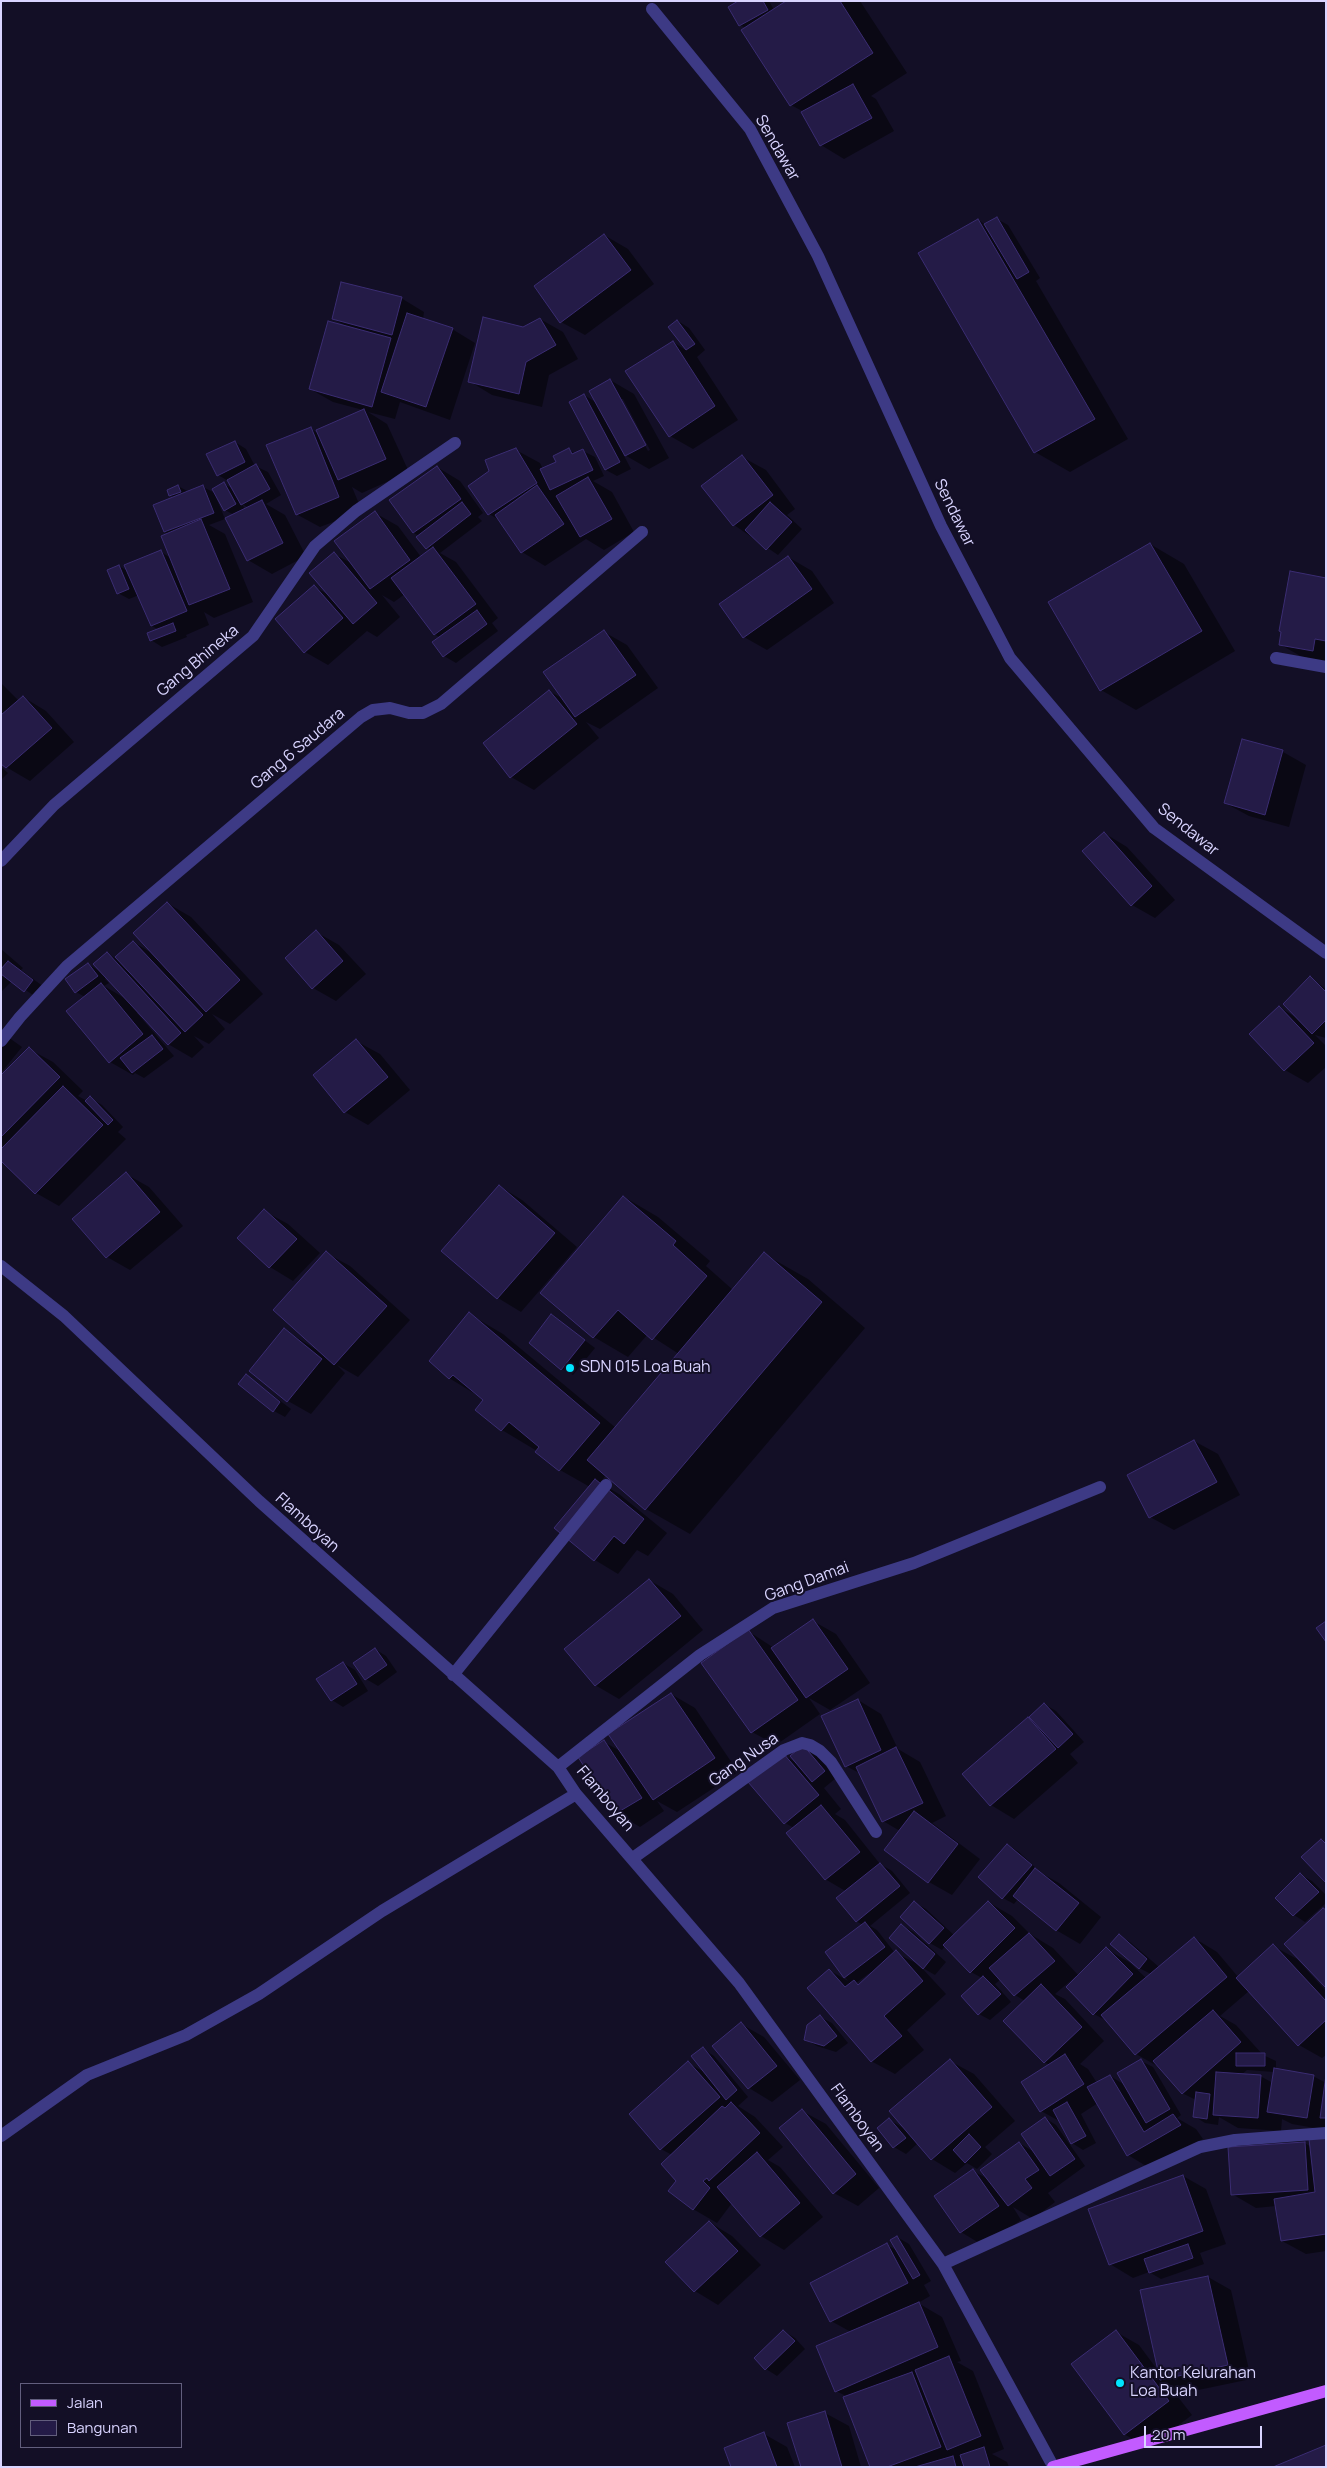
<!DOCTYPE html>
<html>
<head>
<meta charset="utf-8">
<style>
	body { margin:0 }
	#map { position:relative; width:1327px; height:2468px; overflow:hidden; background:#130f26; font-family:Manrope,sans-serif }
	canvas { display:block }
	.frame { position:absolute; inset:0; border:2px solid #d9d4ff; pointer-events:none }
	.legend { position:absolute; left:20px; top:2383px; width:162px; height:65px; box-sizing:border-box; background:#130f26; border:1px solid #625e7d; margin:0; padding:6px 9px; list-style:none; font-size:15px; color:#d9d4ff }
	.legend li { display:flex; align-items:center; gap:10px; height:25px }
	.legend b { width:25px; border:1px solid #625e7d }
	.scale { position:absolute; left:1144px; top:2426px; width:118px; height:22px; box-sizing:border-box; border:2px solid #d9d4ff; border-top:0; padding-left:6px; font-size:15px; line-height:18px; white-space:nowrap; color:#d9d4ff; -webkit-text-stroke:4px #130f26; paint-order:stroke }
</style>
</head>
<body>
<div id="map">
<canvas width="1327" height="2468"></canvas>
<div class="frame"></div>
<ul class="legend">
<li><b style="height:6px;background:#c25bff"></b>Jalan</li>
<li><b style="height:14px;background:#241b47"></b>Bangunan</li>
</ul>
<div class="scale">20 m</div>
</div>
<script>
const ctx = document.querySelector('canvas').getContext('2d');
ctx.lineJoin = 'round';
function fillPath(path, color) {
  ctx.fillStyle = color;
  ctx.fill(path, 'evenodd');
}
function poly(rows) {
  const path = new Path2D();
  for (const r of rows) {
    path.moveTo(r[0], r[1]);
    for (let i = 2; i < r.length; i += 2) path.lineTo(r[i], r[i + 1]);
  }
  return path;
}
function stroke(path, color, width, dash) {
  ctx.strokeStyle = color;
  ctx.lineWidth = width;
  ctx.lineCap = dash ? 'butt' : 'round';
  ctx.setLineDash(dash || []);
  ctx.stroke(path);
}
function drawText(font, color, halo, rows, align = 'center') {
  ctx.font = font + ' Manrope,sans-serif';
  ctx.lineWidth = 4;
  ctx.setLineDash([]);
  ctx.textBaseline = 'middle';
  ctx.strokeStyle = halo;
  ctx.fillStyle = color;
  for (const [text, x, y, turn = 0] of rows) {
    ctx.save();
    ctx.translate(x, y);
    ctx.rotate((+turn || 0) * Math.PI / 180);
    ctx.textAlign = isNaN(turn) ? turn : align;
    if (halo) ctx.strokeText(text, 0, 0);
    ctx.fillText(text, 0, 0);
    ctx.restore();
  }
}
const shadow = poly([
	[741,1,769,1,774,10,788,1,860,1,907,73,871,96,876,99,894,131,844,159,821,145,804,112,791,105,746,28,740,25],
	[997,219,1008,225,1040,278,1036,281,1128,439,1070,472,1035,452,920,254,978,220,986,225],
	[604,235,628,249,654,284,585,335,561,322],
	[401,298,424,312,423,319,452,329,475,343,450,420,400,402,395,419,368,412,387,424,409,472,362,493,352,487,362,511,320,527,296,514,311,429,319,434,363,410,333,402,310,389,346,326,333,319],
	[540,319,563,332,578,359,549,375,542,407,492,395,469,381,523,328],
	[678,321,689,328,705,350,697,357,738,420,693,449,670,436,673,342,687,351,670,327],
	[610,380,634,394,669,458,649,469,623,454,631,469,617,476,606,470,571,402,584,395,597,403],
	[620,399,623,399,650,450,648,451],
	[235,442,246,449,255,466,268,472,281,495,266,504,285,515,306,556,272,574,248,560,226,519,234,515,225,510,216,497,225,519,209,525,225,534,253,602,214,618,204,612,209,625,186,635,187,637,162,647,151,640,159,630,152,626,139,595,129,599,118,593,119,566,129,572,161,552,171,558,169,534,165,532,175,498,170,495,178,486,189,492,203,487,217,494,224,484,235,490,230,482,218,475],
	[242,504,249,508,245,509],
	[516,450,540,463,543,469,558,463,569,450,576,454,583,451,595,457,604,476,593,481,612,492,634,532,604,550,586,539,545,566,522,552,501,521,489,514,491,471],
	[742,457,766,470,795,509,787,515,802,529,778,555,734,525],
	[437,467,460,481,483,513,478,517,482,521,440,553,456,562,498,618,492,623,498,631,456,663,444,656,441,638,434,634,405,594,394,602,382,595,400,617,377,637,367,631,328,665,305,652,315,587,329,595,334,554,353,564,375,513,398,526,421,557,431,550,427,548,419,536,414,533,391,500],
	[1150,544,1184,564,1235,651,1136,710,1101,690],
	[788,557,812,571,834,603,767,650,744,637],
	[1326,579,1326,662,1304,658,1281,645],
	[604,632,627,645,658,688,600,729,586,722,599,738,534,790,511,777,549,691,565,700],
	[1,683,19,701,23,697,46,711,74,742,30,781,6,767,1,762],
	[1243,740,1283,752,1306,765,1289,827,1249,816,1225,803],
	[1,767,8,773,1,780],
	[1104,833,1127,847,1175,900,1155,918,1132,905],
	[167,903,191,917,263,994,230,1024,212,1014,225,1029,209,1044,194,1036,204,1047,192,1058,168,1044,139,1012,137,1013,174,1056,144,1078,135,1073,133,1075,110,1062,85,997,76,992,88,964,101,972,107,953,120,961,133,942,152,953],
	[107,977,126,999,104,986,109,983,105,979],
	[316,932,339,945,366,974,336,1001,313,988],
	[1,949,23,968,21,970,44,987,36,997,12,981,1,992],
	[1310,978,1326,989,1326,1038,1315,1035,1326,1046,1326,1067,1308,1083,1285,1070,1279,1007,1297,1018],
	[1,1032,22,1047,1,1073],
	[356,1041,380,1054,410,1090,368,1125,345,1112],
	[29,1049,53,1062,83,1091,78,1096,87,1101,90,1098,102,1105,123,1127,118,1132,126,1139,59,1206,36,1193,1,1159,1,1077],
	[126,1174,149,1187,183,1226,130,1270,107,1257],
	[499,1186,522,1200,577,1247,521,1312,498,1298,443,1250],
	[624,1197,658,1217,710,1261,706,1266,733,1290,764,1254,808,1279,865,1328,690,1534,646,1509,606,1475,600,1483,619,1494,667,1533,648,1556,637,1550,618,1574,595,1560,590,1487,560,1470,537,1451,502,1430,485,1400,449,1378,469,1314,503,1334,616,1428,679,1354,648,1334,628,1357,594,1337],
	[264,1211,288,1224,320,1253,293,1281,270,1267,239,1238],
	[326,1253,350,1266,410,1320,358,1377,337,1365,345,1373,311,1414,288,1401,285,1330,315,1349,317,1348],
	[552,1316,595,1348,573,1375,562,1369],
	[246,1375,291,1409,285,1417,274,1411],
	[1194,1441,1218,1454,1240,1495,1174,1530,1150,1517],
	[649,1580,673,1594,703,1630,619,1699,595,1685],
	[813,1621,836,1634,870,1683,830,1710,809,1698,820,1714,776,1745,752,1732,748,1631,774,1648],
	[375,1649,386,1656,397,1672,378,1686,366,1679,355,1663],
	[343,1663,355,1670,368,1691,343,1707,332,1700],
	[671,1694,695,1708,738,1772,677,1812,657,1801,664,1811,640,1827,616,1813,580,1758,604,1742,622,1752],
	[858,1700,881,1714,898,1749,920,1762,946,1816,932,1823,980,1859,952,1895,929,1882,900,1831,883,1821,861,1774,846,1766],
	[1044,1704,1056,1711,1084,1742,1070,1754,1078,1763,1014,1819,991,1805,1028,1719,1037,1724],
	[803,1747,815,1753,836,1778,824,1788,841,1809,835,1814,845,1820,880,1864,892,1871,910,1893,870,1926,877,1930,895,1953,918,1964,902,1925,913,1932,946,1962,935,1975,921,1967,946,1994,907,2030,924,2050,895,2074,871,2061,829,1970,848,1981,826,1952,863,1925,856,1921,847,1892,825,1879,794,1828,785,1823,750,1782,783,1755,796,1762],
	[871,1972,872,1973,859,1985,856,1983],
	[1008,1845,1019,1852,1041,1873,1059,1883,1101,1917,1080,1944,1056,1930,1018,1899,1014,1904,1003,1898],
	[1301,1875,1312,1881,1326,1895,1326,1903,1305,1922,1294,1915,1276,1898],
	[988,1902,1012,1916,1030,1934,1053,1948,1079,1976,1106,1949,1129,1962,1146,1978,1151,1974,1139,1968,1119,1936,1130,1942,1159,1967,1194,1938,1217,1952,1239,1978,1273,1946,1297,1959,1326,1991,1326,2055,1322,2058,1299,2045,1249,1991,1220,2016,1236,2025,1263,2055,1276,2061,1276,2070,1313,2076,1326,2083,1326,2130,1292,2124,1282,2119,1281,2131,1238,2128,1219,2117,1218,2125,1205,2123,1194,2116,1196,2100,1182,2093,1159,2067,1136,2054,1109,2022,1094,2014,1076,1976,1055,1994,1065,1999,1104,2041,1080,2064,1088,2069,1097,2083,1110,2076,1125,2085,1141,2061,1153,2067,1181,2115,1177,2118,1196,2129,1203,2139,1151,2169,1128,2155,1098,2103,1081,2114,1096,2143,1083,2150,1072,2143,1061,2122,1041,2111,1050,2065,1044,2062,1025,2001,1015,1995,1000,1980,995,1984,1011,2002,990,2020,979,2014,982,1978,971,1972,945,1946,942,1950,930,1943,902,1917,915,1903,926,1909,955,1936],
	[1247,2070,1274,2072,1273,2083,1260,2076,1241,2075],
	[820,2017,832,2023,848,2043,836,2052,817,2046,805,2039],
	[741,2024,764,2037,800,2080,772,2102,749,2088,714,2046],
	[703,2049,714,2056,748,2097,738,2106,755,2117,783,2147,768,2160,780,2167,823,2217,784,2250,761,2236,732,2203,717,2223,693,2209,678,2180,672,2155,661,2149,688,2063,706,2073],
	[950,2061,974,2074,1015,2121,985,2147,992,2154,977,2169,967,2163,955,2173,932,2159,918,2143,906,2154,894,2147,890,2120,905,2129],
	[802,2111,826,2124,879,2188,858,2206,834,2193],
	[1045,2118,1056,2125,1085,2166,1048,2193,1055,2202,1033,2219,1013,2207,1021,2220,984,2246,961,2232,973,2171,990,2180,1019,2143,1036,2153],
	[1326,2138,1326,2251,1306,2254,1282,2241,1276,2206,1256,2208,1232,2194,1305,2143,1311,2147],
	[1183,2176,1206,2189,1226,2244,1200,2253,1204,2264,1161,2279,1149,2272,1133,2278,1110,2264],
	[709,2222,732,2236,761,2265,718,2305,695,2291],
	[897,2237,909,2244,931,2281,924,2285,930,2296,918,2303,942,2317,961,2361,957,2362,973,2371,1004,2449,992,2454,1007,2462,1009,2467,871,2467,848,2397,836,2391,851,2332,831,2321,887,2245,898,2251],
	[1208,2277,1231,2290,1251,2379,1184,2393,1168,2384,1192,2415,1148,2448,1124,2434,1116,2332,1139,2345,1159,2372],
	[784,2331,795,2338,805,2349,777,2376,766,2369],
	[825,2413,849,2426,861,2467,802,2467],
	[764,2434,787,2447,795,2467,733,2467]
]);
const building = poly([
	[738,1,763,1,768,10,739,26,728,7,738,1],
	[786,1,840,1,873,53,790,106,741,30,786,1],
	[853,84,872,118,820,146,801,112,853,84],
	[997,217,1029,272,1017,279,984,224,997,217],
	[978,219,1095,419,1034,453,918,253,978,219],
	[604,234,631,270,560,323,534,286,604,234],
	[341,282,402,297,392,335,332,319,341,282],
	[407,313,453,328,426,407,381,392,407,313],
	[483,317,523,327,540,318,556,345,526,362,519,394,468,382,483,317],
	[677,320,695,344,686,350,668,327,677,320],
	[328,321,391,338,372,407,309,389,328,321],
	[673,341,715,406,669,437,625,371,673,341],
	[610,379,646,445,625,456,589,391,610,379],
	[584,394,620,462,605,470,569,402,584,394],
	[364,409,386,459,338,480,316,430,364,409],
	[311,427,339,497,296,515,266,445,311,427],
	[235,441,245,462,217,476,206,454,235,441],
	[516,448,537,483,488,515,468,486,489,471,485,460,516,448],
	[569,448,572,454,583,449,593,470,550,490,540,469,556,462,553,456,569,448],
	[742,455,773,495,733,526,701,486,742,455],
	[256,464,270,489,241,505,227,480,256,464],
	[437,466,461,499,413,533,389,500,437,466],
	[588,477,612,519,580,537,556,496,588,477],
	[224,482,236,504,224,511,212,489,224,482],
	[178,485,181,492,169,496,167,490,178,485],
	[203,485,214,513,164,532,153,505,203,485],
	[537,485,564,524,521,553,495,515,537,485],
	[262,500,283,543,247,561,225,518,262,500],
	[462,502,471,514,426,549,416,537,462,502],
	[770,502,792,522,766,550,745,530,770,502],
	[375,511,410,560,370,589,334,541,375,511],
	[201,519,230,589,189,605,161,536,201,519],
	[1150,543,1202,631,1100,691,1048,602,1150,543],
	[433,547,476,604,434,635,391,578,433,547],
	[161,550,187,611,151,626,124,565,161,550],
	[334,552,377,603,353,624,309,573,334,552],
	[788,556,812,589,743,638,719,604,788,556],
	[119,565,129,589,117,594,107,570,119,565],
	[1290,571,1326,578,1326,641,1315,639,1313,651,1279,645,1281,632,1279,631,1290,571],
	[314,585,343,618,304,653,275,619,314,585],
	[477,610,487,624,443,657,432,642,477,610],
	[173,623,176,631,150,641,147,633,173,623],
	[604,630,636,675,575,717,543,672,604,630],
	[549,690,577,724,510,778,483,743,549,690],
	[23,696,52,728,6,768,1,764,1,715,23,696],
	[1242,739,1283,750,1265,815,1224,803,1242,739],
	[1104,832,1152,886,1131,906,1082,851,1104,832],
	[167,902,240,980,206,1012,133,933,167,902],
	[316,930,343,961,312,989,285,958,316,930],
	[133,941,203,1015,185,1032,115,957,133,941],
	[107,952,181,1033,168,1045,93,964,107,952],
	[8,961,33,980,24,992,1,974,1,969,8,961],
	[88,963,98,976,75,993,65,979,88,963],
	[1310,976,1326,992,1326,1020,1312,1034,1283,1004,1310,976],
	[101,983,143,1034,109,1063,66,1011,101,983],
	[1279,1006,1314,1043,1284,1071,1249,1034,1279,1006],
	[152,1035,163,1049,132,1073,120,1058,152,1035],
	[356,1039,388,1077,344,1113,313,1075,356,1039],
	[29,1047,60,1077,1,1137,1,1075,29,1047],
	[63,1086,103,1125,35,1194,1,1161,1,1149,63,1086],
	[90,1096,113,1120,108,1125,85,1101,90,1096],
	[126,1172,160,1212,106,1258,72,1219,126,1172],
	[499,1185,555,1233,497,1299,441,1251,499,1185],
	[623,1196,676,1241,673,1245,707,1276,652,1340,618,1310,593,1338,540,1293,623,1196],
	[264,1209,297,1239,269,1268,237,1238,264,1209],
	[326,1251,387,1306,334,1365,273,1310,326,1251],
	[764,1252,822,1302,645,1510,587,1460,764,1252],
	[469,1312,600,1423,559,1471,535,1452,539,1447,509,1422,501,1431,475,1410,483,1400,453,1375,449,1379,429,1361,469,1312],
	[551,1314,585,1340,561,1370,529,1343,551,1314],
	[284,1328,322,1359,287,1402,249,1371,284,1328],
	[246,1374,280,1402,273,1412,238,1384,246,1374],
	[1194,1440,1217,1482,1149,1518,1127,1475,1194,1440],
	[595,1479,644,1519,624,1544,614,1536,594,1561,554,1528,595,1479],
	[649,1579,681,1616,595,1686,564,1649,649,1579],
	[813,1619,848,1669,806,1698,771,1648,813,1619],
	[1326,1621,1326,1642,1316,1628,1326,1621],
	[748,1629,798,1700,751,1733,701,1663,748,1629],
	[375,1648,387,1665,365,1680,353,1663,375,1648],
	[343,1662,357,1684,331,1701,316,1679,343,1662],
	[671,1693,715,1758,653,1800,608,1734,671,1693],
	[858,1699,881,1750,845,1767,821,1716,858,1699],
	[1044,1703,1073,1734,1058,1748,1029,1717,1044,1703],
	[1028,1717,1056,1749,990,1806,962,1774,1028,1717],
	[604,1740,642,1798,615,1814,578,1757,604,1740],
	[803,1745,825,1771,812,1782,790,1756,803,1745],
	[896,1747,923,1803,882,1822,856,1767,896,1747],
	[783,1753,819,1795,784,1824,748,1782,783,1753],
	[821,1805,860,1852,825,1880,786,1833,821,1805],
	[914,1811,958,1844,928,1883,884,1850,914,1811],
	[1321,1839,1326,1844,1326,1883,1301,1857,1321,1839],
	[1007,1844,1032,1865,1002,1899,978,1877,1007,1844],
	[880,1863,900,1886,856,1922,836,1898,880,1863],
	[1035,1868,1079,1903,1056,1931,1013,1896,1035,1868],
	[1300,1873,1319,1892,1293,1916,1275,1898,1300,1873],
	[914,1901,944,1928,929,1944,900,1917,914,1901],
	[988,1901,1015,1928,970,1973,943,1945,988,1901],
	[1323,1908,1326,1910,1326,1988,1284,1944,1323,1908],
	[865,1922,885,1947,844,1978,825,1952,865,1922],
	[901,1924,935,1954,923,1969,889,1938,901,1924],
	[1029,1933,1055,1961,1014,1996,989,1968,1029,1933],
	[1119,1934,1147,1959,1139,1969,1110,1944,1119,1934],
	[1194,1937,1227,1977,1135,2055,1101,2015,1194,1937],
	[1273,1944,1326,2001,1326,2020,1298,2046,1236,1978,1273,1944],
	[1106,1947,1133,1974,1093,2015,1066,1987,1106,1947],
	[896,1950,923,1981,884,2016,902,2036,871,2062,807,1988,829,1969,845,1987,854,1980,858,1985,896,1950],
	[983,1976,1001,1994,978,2015,961,1996,983,1976],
	[1041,1984,1082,2027,1044,2063,1003,2021,1041,1984],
	[1213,2010,1241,2042,1182,2094,1153,2061,1213,2010],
	[820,2015,837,2036,824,2046,804,2040,807,2025,820,2015],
	[741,2022,777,2066,748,2089,712,2046,741,2022],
	[703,2047,737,2090,726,2100,691,2056,703,2047],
	[1236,2053,1265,2053,1265,2066,1236,2066,1236,2053],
	[1065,2054,1084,2084,1040,2112,1021,2082,1065,2054],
	[950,2059,992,2107,931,2160,889,2111,950,2059],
	[1141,2059,1170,2109,1146,2123,1117,2073,1141,2059],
	[688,2061,720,2097,660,2150,629,2114,688,2061],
	[1274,2068,1314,2075,1307,2118,1267,2112,1274,2068],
	[1216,2072,1261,2075,1258,2118,1213,2115,1216,2072],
	[1110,2075,1144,2132,1173,2114,1181,2125,1127,2156,1087,2087,1110,2075],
	[1326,2075,1326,2118,1320,2118,1326,2075],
	[1196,2092,1210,2094,1207,2119,1193,2117,1196,2092],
	[731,2102,760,2133,709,2181,707,2178,703,2181,710,2188,693,2210,668,2191,676,2181,661,2164,722,2106,725,2108,731,2102],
	[1067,2102,1086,2136,1071,2144,1053,2110,1067,2102],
	[802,2109,856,2174,833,2194,779,2128,802,2109],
	[1045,2117,1075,2159,1050,2176,1021,2134,1045,2117],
	[889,2118,906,2138,893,2148,877,2128,889,2118],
	[969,2134,981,2147,965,2163,953,2150,969,2134],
	[1326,2137,1326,2234,1281,2241,1274,2199,1315,2192,1309,2139,1326,2137],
	[1019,2142,1039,2170,1025,2179,1032,2188,1008,2206,980,2170,1019,2142],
	[1305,2142,1308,2190,1231,2195,1228,2147,1305,2142],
	[757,2152,800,2203,760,2237,717,2187,757,2152],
	[973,2169,999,2206,960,2233,934,2196,973,2169],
	[1183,2175,1203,2231,1109,2265,1088,2209,1183,2175],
	[709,2221,738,2251,694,2292,665,2262,709,2221],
	[897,2236,920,2275,913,2279,890,2240,897,2236],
	[887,2243,908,2283,830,2322,810,2283,887,2243],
	[1188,2244,1193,2258,1149,2273,1144,2259,1188,2244],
	[1208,2276,1228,2365,1160,2380,1140,2290,1208,2276],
	[919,2302,938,2347,835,2392,816,2346,919,2302],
	[783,2330,795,2341,765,2370,754,2358,783,2330],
	[1116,2330,1169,2401,1124,2435,1071,2364,1116,2330],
	[949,2356,981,2436,947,2450,915,2370,949,2356],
	[912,2372,941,2447,887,2467,870,2467,843,2397,912,2372],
	[825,2411,842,2467,801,2467,787,2423,825,2411],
	[764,2432,777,2467,731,2467,724,2448,764,2432],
	[1326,2445,1326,2467,1273,2467,1326,2445],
	[984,2447,990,2467,964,2467,960,2455,984,2447],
	[953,2456,956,2467,915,2467,953,2456]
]);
const minor = poly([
	[652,9,750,129,818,256,941,526,1010,658,1154,828,1326,953],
	[1276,658,1326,667],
	[1,861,54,805,253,636,315,546,356,511,455,443],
	[1,1041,20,1017,67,966,361,717,373,710,390,708,409,713,423,713,441,704,642,532],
	[1,1266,64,1316,259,1501,558,1767,576,1794,739,1983,943,2264,1053,2466],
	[453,1675,606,1485],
	[558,1767,700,1655,773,1608,914,1563,1100,1487],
	[633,1858,784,1750,802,1743,810,1745,820,1751,831,1762,876,1832],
	[1,2136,87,2075,186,2035,259,1994,382,1911,576,1794],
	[943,2264,1200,2147,1235,2140,1326,2133]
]);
const major = poly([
	[1053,2467,1326,2391]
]);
const markers = [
	[570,1368,5,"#00e5ff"],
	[1120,2383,5,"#00e5ff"]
];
const streetNames = [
	["Sendawar",777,148,60],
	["Sendawar",954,513,64],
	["Gang Bhineka",198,661,-40],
	["Gang 6 Saudara",298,749,-40],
	["Sendawar",1188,830,39],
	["Flamboyan",307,1523,42],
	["Gang Damai",807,1582,-20],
	["Gang Nusa",744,1760,-35],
	["Flamboyan",605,1799,50],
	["Flamboyan",857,2118,54]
];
const poiNames = [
	["SDN 015 Loa Buah",580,1368],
	["Kantor Kelurahan",1130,2374],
	["Loa Buah",1130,2392]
];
fillPath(shadow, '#0007');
fillPath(building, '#241b47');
stroke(building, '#3b2d73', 1);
stroke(minor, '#3d3a85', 12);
stroke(major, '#c25bff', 12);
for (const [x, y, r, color] of markers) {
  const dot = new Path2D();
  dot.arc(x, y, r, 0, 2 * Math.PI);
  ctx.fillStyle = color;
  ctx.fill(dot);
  stroke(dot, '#130f26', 2);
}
drawText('16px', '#d9d4ff', '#130f26', streetNames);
drawText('16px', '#d9d4ff', '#130f26', poiNames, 'left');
</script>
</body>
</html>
